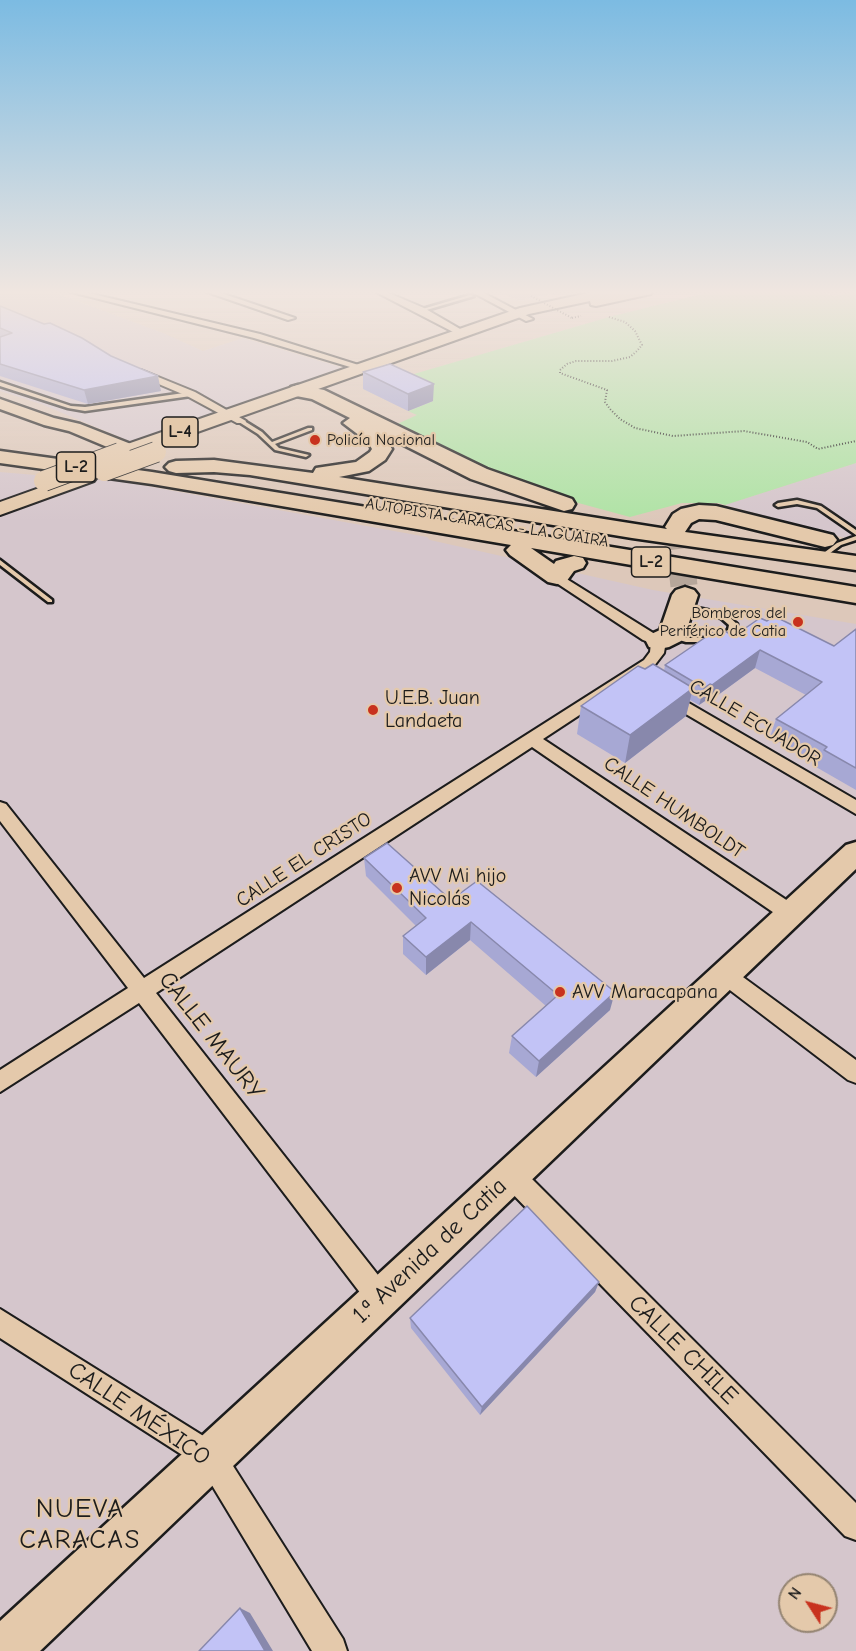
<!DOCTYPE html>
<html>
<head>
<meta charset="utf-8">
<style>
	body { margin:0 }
	#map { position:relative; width:856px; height:1651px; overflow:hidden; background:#ddc8ba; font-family:"Comic Neue",sans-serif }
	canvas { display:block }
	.north { position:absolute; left:778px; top:1573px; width:60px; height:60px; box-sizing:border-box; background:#e4c9ab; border:2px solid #948472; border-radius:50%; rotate:306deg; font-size:16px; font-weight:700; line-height:24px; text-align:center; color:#1c1c1c }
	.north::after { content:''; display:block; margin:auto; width:21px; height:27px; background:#c8321e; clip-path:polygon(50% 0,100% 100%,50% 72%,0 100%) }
</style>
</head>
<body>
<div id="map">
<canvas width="856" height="1651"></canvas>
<div class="north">N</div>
</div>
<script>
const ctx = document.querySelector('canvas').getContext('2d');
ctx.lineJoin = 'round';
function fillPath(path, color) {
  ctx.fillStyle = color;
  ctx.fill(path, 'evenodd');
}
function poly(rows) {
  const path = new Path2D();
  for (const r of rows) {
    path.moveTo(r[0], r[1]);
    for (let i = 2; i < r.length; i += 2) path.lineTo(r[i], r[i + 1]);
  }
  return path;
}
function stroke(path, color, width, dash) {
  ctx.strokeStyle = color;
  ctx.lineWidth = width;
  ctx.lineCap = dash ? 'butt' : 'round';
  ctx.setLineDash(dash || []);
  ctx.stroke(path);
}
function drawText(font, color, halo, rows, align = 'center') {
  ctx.font = font + ' "Comic Neue",sans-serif';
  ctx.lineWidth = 4.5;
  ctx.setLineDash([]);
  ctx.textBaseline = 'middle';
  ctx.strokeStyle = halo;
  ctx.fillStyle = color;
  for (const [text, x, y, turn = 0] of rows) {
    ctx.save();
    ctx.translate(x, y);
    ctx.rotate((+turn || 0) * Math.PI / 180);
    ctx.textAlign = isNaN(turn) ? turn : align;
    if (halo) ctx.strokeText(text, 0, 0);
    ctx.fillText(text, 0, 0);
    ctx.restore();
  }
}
const built = poly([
	[0,291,50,291,163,333,203,351,243,338,343,368,134,443,41,404,0,391],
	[500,291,566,291,519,301],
	[856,463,856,541,725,505],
	[53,469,427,537,430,540,653,590,856,624,856,1651,0,1651,0,472,35,475],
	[790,1585,826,1585,826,1621,790,1621]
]);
const green = poly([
	[714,291,820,291,833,296,856,291,856,463,725,505,718,503,682,503,630,517,571,501,498,474,395,425,417,415,408,411,433,401,390,381,609,317]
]);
const highwayTunnelFar1 = poly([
	[677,527,681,560]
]);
const highwayTunnel = poly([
	[681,559,685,595]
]);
const path = poly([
	[609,317,625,322,635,331,642,345,637,351,630,357,612,361,576,361,567,364,560,370,560,373,607,390,605,402,610,409,620,419,635,428,673,436,744,431,807,442,818,449,856,441],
	[572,318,581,316]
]);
const lane = poly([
	[470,295,474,296,423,311,419,310,470,295],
	[0,382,71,406,85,407,191,392,194,394,191,396,85,411,68,408,0,386,0,382],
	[241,419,262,432,272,442,308,428,312,428,312,430,275,444,279,448,309,455,306,457,275,450,258,434,239,422,238,421,241,419],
	[797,500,821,506,856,530,856,535,817,508,797,504,778,507,775,505,778,503,797,500],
	[856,536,856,540,841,545,822,559,818,559,817,558,837,543,856,536],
	[0,560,52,600,52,602,48,602,0,565,0,560],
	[683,605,726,614,737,624,735,631,712,642,686,642,669,637,669,633,672,633,687,638,711,638,728,630,729,625,721,618,681,608,681,606,683,605]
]);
const street = poly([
	[67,291,80,291,260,334,368,368,360,370,254,338,67,291],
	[204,291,215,291,295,318,288,320,204,291],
	[374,291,384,291,424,308,467,333,459,335,374,291],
	[470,291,480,291,533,319,526,321,470,291],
	[135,370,141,370,195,392,246,421,245,423,237,423,187,396,135,374,135,370],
	[557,573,666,641,664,653,654,666,543,739,797,907,800,913,797,919,790,921,783,919,532,747,156,993,389,1289,393,1298,389,1307,380,1311,371,1307,139,1003,0,1092,0,1070,128,988,0,821,0,802,6,804,144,978,644,660,650,652,651,643,643,640,552,580,550,577,557,573],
	[668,691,856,800,856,814,662,700,660,696,668,691],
	[725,966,732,969,856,1060,856,1083,848,1080,718,981,715,975,718,969,725,966],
	[511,1163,520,1167,856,1503,856,1540,845,1536,502,1183,499,1175,502,1167,511,1163],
	[0,1309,221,1447,343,1639,347,1651,312,1651,201,1467,0,1338,0,1309]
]);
const secondary = poly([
	[0,399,54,418,80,424,136,446,138,450,136,454,124,454,69,431,44,425,0,409,0,399],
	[856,842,856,869,40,1651,0,1651,0,1621,846,845,856,842]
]);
const primary = poly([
	[597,291,653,291,651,294,596,306,591,305,590,301,529,314,127,457,120,459,113,457,111,453,113,449,520,308,597,291],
	[87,471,94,473,97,477,94,481,0,515,0,502,87,471]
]);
const highway = poly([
	[298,385,324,390,487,469,572,499,575,504,572,509,564,511,471,479,384,435,392,449,385,460,369,471,339,477,667,529,665,527,673,514,681,509,699,505,716,506,833,535,837,540,833,545,825,547,716,520,699,519,691,523,685,532,856,556,856,570,632,538,250,475,214,472,176,473,169,471,165,467,169,463,176,461,214,460,313,473,316,468,356,462,370,452,372,449,368,442,343,423,350,418,312,399,291,395,289,391,291,387,298,385],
	[0,451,152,472,856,587,856,603,531,548,554,564,556,561,574,556,583,558,586,563,583,568,574,571,566,582,557,584,548,582,510,555,506,550,511,545,152,484,0,463,0,451],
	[685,587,694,590,698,595,685,635,681,641,669,647,659,649,649,647,646,641,649,635,660,630,672,595,676,590,685,587]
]);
const pathBridge = poly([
	[531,296,572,318]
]);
const primaryBridge = poly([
	[104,471,156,452],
	[44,481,120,453]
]);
const wall = poly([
	[0,306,161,391,88,404,0,376],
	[363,372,433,401,408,411,363,389],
	[767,621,834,646,856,629,856,790,816,767,818,764,770,737,776,719,806,695,755,668,707,703,705,701,699,705,690,700,686,716,625,763,577,734,581,706,645,669,664,671,665,665,734,636],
	[364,858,451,900,610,1010,536,1077,509,1053,512,1036,546,1006,470,940,426,975,403,954,403,936,416,926,366,876],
	[599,1282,595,1292,480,1415,411,1328,410,1318]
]);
const shadedWall = poly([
	[158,376,161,391,88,404,84,390],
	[434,384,433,401,408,411,408,394],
	[760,650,755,668,707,703,712,685],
	[710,684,705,701,699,705,704,688],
	[693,688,686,716,625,763,630,735],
	[471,922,470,940,426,975,426,957],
	[615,992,610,1010,536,1077,539,1061],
	[599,1282,595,1292,480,1415,482,1407],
	[240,1608,250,1613,273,1651,265,1651]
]);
const building = poly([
	[0,306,44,324,50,323,82,338,111,356,158,376,84,390,0,364,0,337,12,333,0,328,0,306],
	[390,364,434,384,408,394,363,372,390,364],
	[774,616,834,646,856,629,856,768,824,750,827,747,776,719,822,682,760,650,712,685,710,684,704,688,665,665,719,628,734,636,760,618,767,621,774,616],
	[653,664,693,688,630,735,581,706,638,666,645,669,653,664],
	[387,843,451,900,477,881,615,992,539,1061,512,1036,558,995,471,922,426,957,403,936,426,918,364,858,387,843],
	[527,1206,599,1282,482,1407,410,1318,527,1206],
	[240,1608,265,1651,199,1651,240,1608]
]);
const markers = [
	[315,440,6,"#c8321e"],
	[798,622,6,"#c8321e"],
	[373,710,6,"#c8321e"],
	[397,888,6,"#c8321e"],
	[560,992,6,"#c8321e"]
];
const farPoinames = [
	["Policía Nacional",327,440],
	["Bomberos del",786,613,"right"],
	["Periférico de Catia",786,631,"right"]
];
const farStreetnames = [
	["AUTOPISTA CARACAS - LA GUAIRA",487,523,9]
];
const shields = [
	[180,432,36],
	[76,467,39],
	[651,562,39]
];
const shieldNames = [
	["L-4",180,432],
	["L-2",76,467],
	["L-2",651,562]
];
const poiNames = [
	["U.E.B. Juan",385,698],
	["Landaeta",385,721],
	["AVV Mi hijo",409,876],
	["Nicolás",409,899],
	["AVV Maracapana",572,992]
];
const streetNames = [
	["CALLE ECUADOR",755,723,31],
	["CALLE HUMBOLDT",674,808,34],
	["CALLE EL CRISTO",304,860,-33]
];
const nearStreetnames = [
	["CALLE MAURY",211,1036,52],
	["1.ª Avenida de Catia",430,1251,-43],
	["CALLE CHILE",683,1350,45],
	["CALLE MÉXICO",139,1414,34]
];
const nearQuarternames = [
	["NUEVA",80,1509],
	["CARACAS",80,1540]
];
fillPath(built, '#d5c6cc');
fillPath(green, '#afe3a5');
stroke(highwayTunnelFar1, '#b6a69a', 22, [22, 10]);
stroke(highwayTunnel, '#b6a69a', 27, [27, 14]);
stroke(lane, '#1c1c1c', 5);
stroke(street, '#1c1c1c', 4);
stroke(secondary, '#1c1c1c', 5);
stroke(primary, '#1c1c1c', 4);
stroke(highway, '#1c1c1c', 5);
stroke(path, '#1c1c1c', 2, [1, 2]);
fillPath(lane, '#e4c9ab');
fillPath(street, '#e4c9ab');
fillPath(secondary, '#e4c9ab');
fillPath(primary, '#e4c9ab');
fillPath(highway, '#e4c9ab');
stroke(primaryBridge, '#1c1c1c', 22, []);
stroke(pathBridge, '#1c1c1c', 2, [1, 2]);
stroke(primaryBridge, '#e4c9ab', 20);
fillPath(wall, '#a7a8d4');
fillPath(shadedWall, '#8888ac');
fillPath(building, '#c2c3f6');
stroke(building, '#8888ac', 1.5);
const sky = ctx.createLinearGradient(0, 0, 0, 522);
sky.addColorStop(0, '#7cbbe2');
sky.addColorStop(0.56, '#f0e6e0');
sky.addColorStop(1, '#f0e6e000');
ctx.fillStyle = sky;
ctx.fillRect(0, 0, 856, 522);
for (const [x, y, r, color] of markers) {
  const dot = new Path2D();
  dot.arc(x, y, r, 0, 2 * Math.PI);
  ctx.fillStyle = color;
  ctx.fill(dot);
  stroke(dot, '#e4c9ab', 2);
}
drawText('16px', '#1c1c1c', '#e4c9ab', farPoinames, 'left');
drawText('16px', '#1c1c1c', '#e4c9ab', farStreetnames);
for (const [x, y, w] of shields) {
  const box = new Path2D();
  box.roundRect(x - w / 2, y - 15, w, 30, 4.5);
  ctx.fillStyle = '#e4c9ab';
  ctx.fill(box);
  stroke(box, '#1c1c1c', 1.5);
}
drawText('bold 18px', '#1c1c1c', null, shieldNames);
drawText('20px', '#1c1c1c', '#e4c9ab', poiNames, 'left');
drawText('20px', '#1c1c1c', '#e4c9ab', streetNames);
drawText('24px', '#1c1c1c', '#e4c9ab', nearStreetnames);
ctx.letterSpacing = '1.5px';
drawText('27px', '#1c1c1c', '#e4c9ab', nearQuarternames);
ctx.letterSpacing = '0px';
</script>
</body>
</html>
